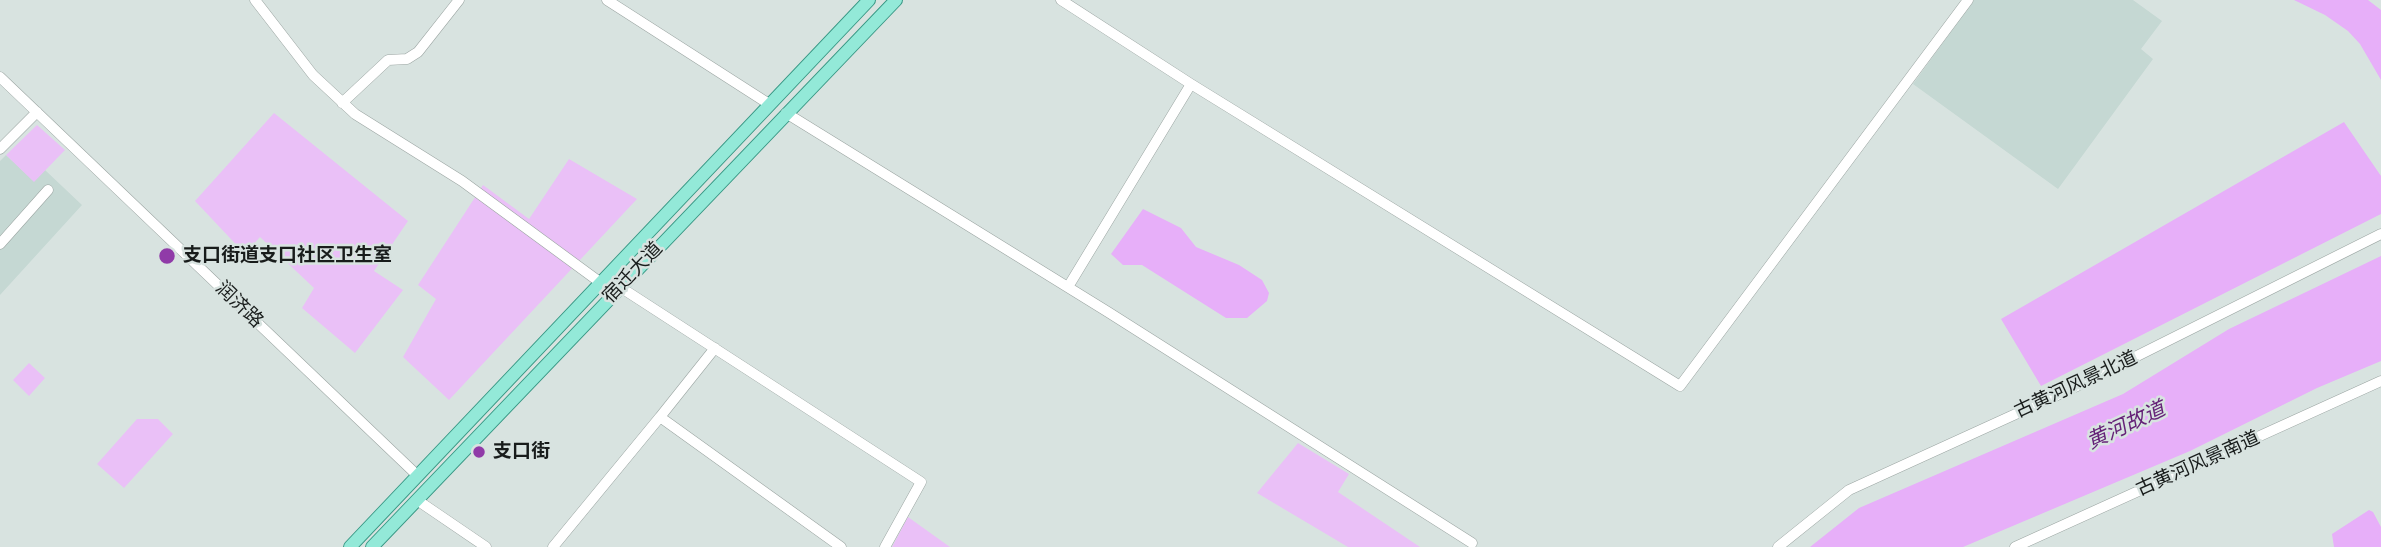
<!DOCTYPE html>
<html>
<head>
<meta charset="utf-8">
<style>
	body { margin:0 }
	canvas { display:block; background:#d8e3e0 }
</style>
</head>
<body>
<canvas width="2381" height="547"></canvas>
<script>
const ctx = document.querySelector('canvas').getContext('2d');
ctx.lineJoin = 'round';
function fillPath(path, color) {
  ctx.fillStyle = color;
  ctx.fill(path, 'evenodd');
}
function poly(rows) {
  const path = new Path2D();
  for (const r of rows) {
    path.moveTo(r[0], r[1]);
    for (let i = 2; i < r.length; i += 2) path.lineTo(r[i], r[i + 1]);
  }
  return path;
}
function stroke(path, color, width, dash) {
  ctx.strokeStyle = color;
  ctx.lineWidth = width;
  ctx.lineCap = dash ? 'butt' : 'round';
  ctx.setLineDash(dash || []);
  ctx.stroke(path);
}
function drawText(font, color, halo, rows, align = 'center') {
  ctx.font = font + ' Arial,"Noto Sans SC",sans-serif';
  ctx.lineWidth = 5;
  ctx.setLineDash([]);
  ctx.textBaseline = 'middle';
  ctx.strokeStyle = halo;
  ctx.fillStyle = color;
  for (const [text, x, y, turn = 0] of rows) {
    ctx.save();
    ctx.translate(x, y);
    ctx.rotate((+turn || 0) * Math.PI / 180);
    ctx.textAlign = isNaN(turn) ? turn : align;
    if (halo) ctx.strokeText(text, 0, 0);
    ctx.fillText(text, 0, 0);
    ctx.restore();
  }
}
const built = poly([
	[1974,0,2133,0,2162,21,2141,49,2153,59,2058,189,1913,84],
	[6,155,34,181,45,170,82,205,0,295,0,161]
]);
const green = poly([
	[274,113,408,221,374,271,403,290,355,353,302,308,314,288,260,237,245,254,195,201],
	[37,125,65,150,34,182,6,155],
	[569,159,637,199,449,400,403,357,436,299,418,285,483,185,529,219],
	[29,363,45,378,29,396,13,380],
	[137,419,158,419,173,434,124,488,97,464],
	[1298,443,1349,474,1338,492,1420,547,1348,547,1257,493],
	[908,517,950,547,892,547]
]);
const water = poly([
	[2294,0,2368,0,2381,10,2381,80,2360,44,2348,31,2325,15],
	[2344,122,2381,176,2381,214,2041,386,2001,319],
	[1143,209,1181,228,1196,247,1239,265,1262,280,1269,293,1267,301,1247,318,1226,318,1142,265,1123,265,1111,254],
	[2381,256,2381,361,2317,388,2190,451,1963,547,1810,547,1859,508,2123,394,2229,329],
	[2369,510,2373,512,2381,527,2381,547,2334,547,2332,534]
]);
const minor = poly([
	[255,0,313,75,355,114,462,181,601,283],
	[607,0,769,104],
	[1061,0,1191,84,1680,386,1968,0],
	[0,77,418,476],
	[342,103,388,60,407,59,418,52,459,0],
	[786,113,1108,312,1472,543],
	[0,149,37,112],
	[0,244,48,190],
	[620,287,921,482,885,547],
	[1068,287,1191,84],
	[715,348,660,417,841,547],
	[417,500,486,547],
	[553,547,660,417],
	[1778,547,1849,490,2075,387,2381,234],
	[2015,547,2381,381]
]);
const major = poly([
	[350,547,869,0],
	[372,547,896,0]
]);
const markers = [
	[167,256,9,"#903ba8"],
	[479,452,7,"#903ba8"]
];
const poiNames = [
	["支口街道支口社区卫生室",183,256],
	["支口街",493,452]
];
const streetNames = [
	["宿迁大道",633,273,-46],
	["润济路",239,305,44],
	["古黄河风景北道",2076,385,-25],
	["古黄河风景南道",2198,464,-24]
];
const waterNames = [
	["黄河故道",2126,426,-25]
];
fillPath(built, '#c5d8d3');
fillPath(green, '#eac0f7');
fillPath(water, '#e7aff9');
stroke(minor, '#9ba5a2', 11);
stroke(major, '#399885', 14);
stroke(minor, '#fff', 10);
stroke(major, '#93e9d8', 12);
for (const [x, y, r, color] of markers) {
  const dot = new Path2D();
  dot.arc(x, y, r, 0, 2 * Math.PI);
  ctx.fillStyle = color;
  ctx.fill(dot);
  stroke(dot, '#d8e3e0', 2.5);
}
drawText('bold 19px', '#181c1b', '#d8e3e0', poiNames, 'left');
drawText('19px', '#181c1b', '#d8e3e0', streetNames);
drawText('italic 21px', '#652277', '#d8e3e0', waterNames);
</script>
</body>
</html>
